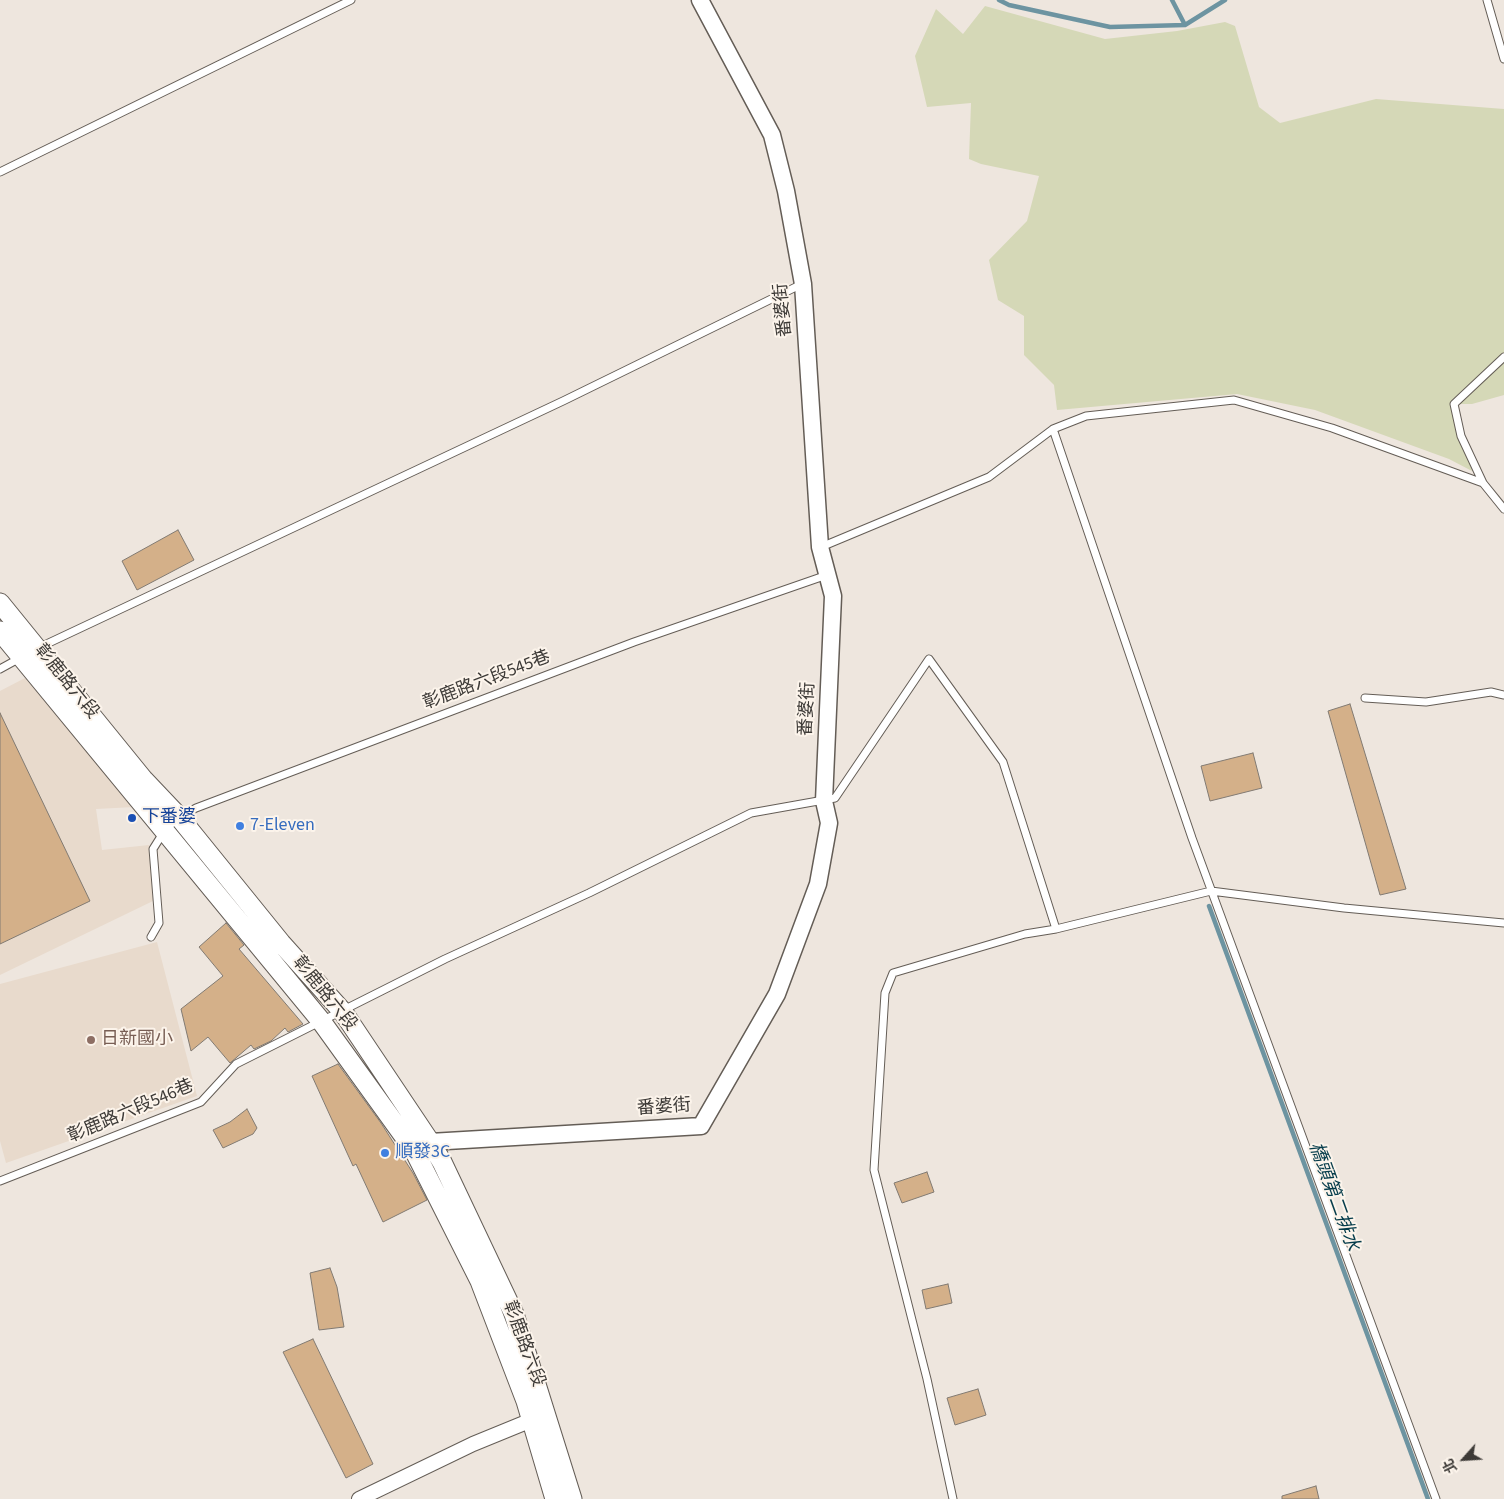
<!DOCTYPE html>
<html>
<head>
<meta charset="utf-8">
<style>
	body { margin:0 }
	#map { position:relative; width:1504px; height:1499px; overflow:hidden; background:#eee6de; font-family:"Source Sans 3","Noto Sans TC",sans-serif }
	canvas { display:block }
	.north { position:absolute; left:1439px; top:1434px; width:50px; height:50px; -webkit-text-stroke:4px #fcf4eb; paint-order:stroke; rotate:244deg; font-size:14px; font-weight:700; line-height:20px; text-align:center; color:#3d3a37 }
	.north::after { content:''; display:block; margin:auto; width:18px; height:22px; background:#3d3a37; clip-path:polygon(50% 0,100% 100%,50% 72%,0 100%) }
</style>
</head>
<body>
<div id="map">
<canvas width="1504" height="1499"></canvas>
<div class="north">北</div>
</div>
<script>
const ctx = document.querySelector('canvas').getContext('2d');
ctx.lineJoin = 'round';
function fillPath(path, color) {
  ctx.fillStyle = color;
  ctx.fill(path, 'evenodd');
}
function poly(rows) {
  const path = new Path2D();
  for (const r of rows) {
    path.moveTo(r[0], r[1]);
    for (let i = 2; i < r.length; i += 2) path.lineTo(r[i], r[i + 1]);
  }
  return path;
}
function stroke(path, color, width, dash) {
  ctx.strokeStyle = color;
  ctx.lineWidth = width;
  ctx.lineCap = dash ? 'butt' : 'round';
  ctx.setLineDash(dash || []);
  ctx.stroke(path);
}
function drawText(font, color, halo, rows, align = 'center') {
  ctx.font = font + ' "Source Sans 3","Noto Sans TC",sans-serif';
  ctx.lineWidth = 4;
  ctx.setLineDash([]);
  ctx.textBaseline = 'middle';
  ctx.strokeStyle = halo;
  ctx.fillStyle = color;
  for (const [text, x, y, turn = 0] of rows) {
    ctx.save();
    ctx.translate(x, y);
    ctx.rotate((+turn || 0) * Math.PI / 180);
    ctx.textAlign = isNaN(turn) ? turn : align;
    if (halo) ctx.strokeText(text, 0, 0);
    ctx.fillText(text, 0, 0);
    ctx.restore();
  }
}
const built = poly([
	[25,678,134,807,96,809,102,850,149,845,153,901,0,975,0,691],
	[157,942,197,1096,6,1163,0,1141,0,984]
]);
const green = poly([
	[985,6,1105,39,1177,31,1225,22,1235,26,1259,107,1280,123,1376,99,1504,109,1504,395,1472,404,1451,404,1472,471,1449,459,1315,410,1237,394,1057,410,1054,385,1024,355,1024,316,998,300,989,260,1027,221,1039,176,981,164,969,159,971,103,927,107,915,56,936,9,963,34]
]);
const stream = poly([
	[999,0,1009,5,1110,27,1185,25,1225,0],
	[1172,0,1185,25],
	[1209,906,1428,1499]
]);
const building = poly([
	[178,530,194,560,137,590,122,561,178,530],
	[1350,704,1406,889,1380,895,1328,711,1350,704],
	[0,713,90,901,0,944,0,713],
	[1253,753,1262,788,1210,801,1201,766,1253,753],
	[226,923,244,945,239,949,303,1024,288,1032,285,1028,271,1041,254,1049,251,1045,230,1063,208,1037,191,1051,181,1009,223,976,199,947,226,923],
	[338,1064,381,1123,413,1173,427,1200,383,1222,356,1164,353,1166,312,1076,338,1064],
	[247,1109,257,1128,253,1134,223,1148,213,1130,230,1122,247,1109],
	[927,1172,934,1192,902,1203,894,1183,927,1172],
	[330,1268,337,1287,344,1327,319,1330,310,1273,330,1268],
	[948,1284,952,1303,926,1309,922,1290,948,1284],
	[313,1339,373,1464,346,1478,283,1352,313,1339],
	[978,1389,986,1415,955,1425,947,1398,978,1389],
	[1316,1486,1319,1499,1282,1499,1282,1496,1316,1486]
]);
const service = poly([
	[1487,0,1504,59],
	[0,172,351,0],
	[1053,429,1192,838,1436,1499],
	[1483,483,1461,436,1454,404,1504,357],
	[821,547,989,477,1053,429,1086,416,1234,400,1332,428,1483,483,1504,509],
	[38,648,563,401,802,284],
	[0,669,20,658],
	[1365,698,1426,702,1491,692,1504,695],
	[151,937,159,923,153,849,165,830,179,817,196,808,634,642,827,575],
	[0,1181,201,1102,236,1064,445,959,589,893,751,813,835,798,929,659,1003,762,1056,929],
	[953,1499,927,1379,874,1170,885,993,893,973,1025,934,1056,929,1211,891,1344,908,1504,923]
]);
const minor = poly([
	[359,1499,473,1444,539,1417]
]);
const tertiary = poly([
	[421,1146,430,1142,701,1126,777,994,818,884,829,823,824,801,833,596,820,547,803,284,786,191,772,135,700,0]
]);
const secondary = poly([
	[0,603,143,779,179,817,281,943,343,1012,430,1142,442,1162,514,1314,572,1499],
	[0,631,321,1021,414,1150,480,1281,526,1401,555,1499]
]);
const markers = [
	[132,818,5,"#1a4fb4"],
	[240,826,5,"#3f7fe0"],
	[91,1040,5,"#8d6e63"],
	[385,1153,5,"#3f7fe0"]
];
const streetNames = [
	["番婆街",784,310,-95],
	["彰鹿路六段545巷",487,681,-21],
	["彰鹿路六段",66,682,51],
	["番婆街",808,709,-87],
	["彰鹿路六段",324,994,51],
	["番婆街",664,1108,-4],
	["彰鹿路六段546巷",131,1112,-23],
	["彰鹿路六段",523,1344,70]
];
const transitNames = [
	["下番婆",142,818]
];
const shopNames = [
	["7-Eleven",250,826],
	["順發3C",395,1153]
];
const educationNames = [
	["日新國小",101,1040]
];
const waterNames = [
	["橋頭第二排水",1333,1197,70]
];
fillPath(built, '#e8dacc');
fillPath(green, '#d5d8b7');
stroke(stream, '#6d94a1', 4.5);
fillPath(building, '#d4b089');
stroke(building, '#817a72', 1);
stroke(service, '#645d56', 9);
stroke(minor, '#645d56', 16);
stroke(tertiary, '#645d56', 19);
stroke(secondary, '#645d56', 21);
stroke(service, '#fff', 7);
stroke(minor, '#fff', 14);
stroke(tertiary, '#fff', 16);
stroke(secondary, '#fff', 19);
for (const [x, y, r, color] of markers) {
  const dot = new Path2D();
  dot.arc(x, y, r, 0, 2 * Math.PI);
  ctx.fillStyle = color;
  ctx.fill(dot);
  stroke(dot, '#fcf4eb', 2);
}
drawText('18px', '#3d3a37', '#fcf4eb', streetNames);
drawText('18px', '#164399', '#fcf4eb', transitNames, 'left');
drawText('18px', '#366cbe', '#fcf4eb', shopNames, 'left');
drawText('18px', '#785e54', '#fcf4eb', educationNames, 'left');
drawText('italic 19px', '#053c4b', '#fcf4eb', waterNames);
</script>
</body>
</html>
